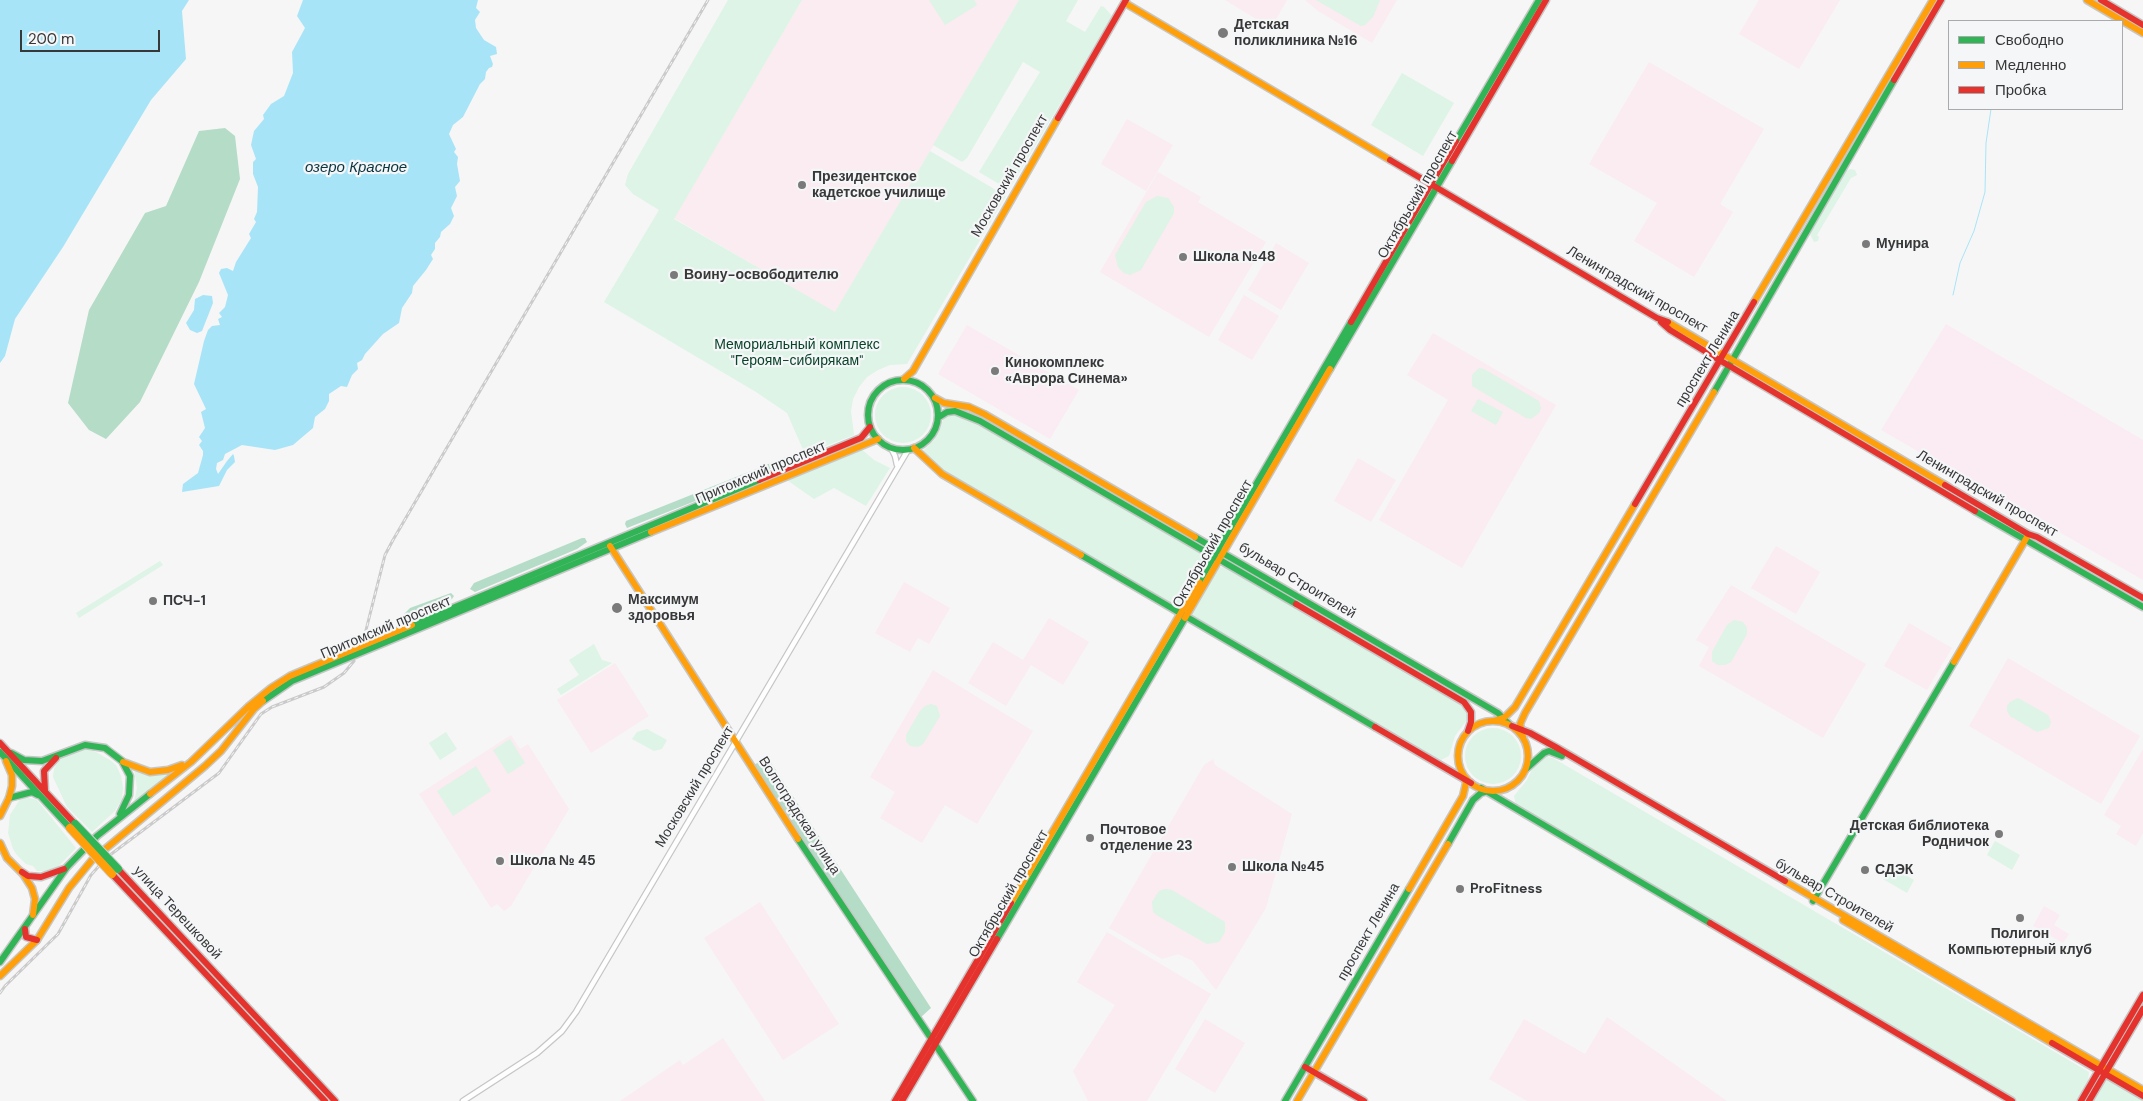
<!DOCTYPE html>
<html>
<head>
<meta charset="utf-8">
<style>
	body { margin:0 }
	#map { position:relative; width:2143px; height:1101px; overflow:hidden; background:#f6f6f6; font-family:"DM Sans",sans-serif }
	canvas { display:block }
	.legend { position:absolute; left:1948px; top:20px; width:175px; height:90px; box-sizing:border-box; background:#f5f6f7; border:1px solid #a9aaab; margin:0; padding:6px 9px; list-style:none; font-size:15px; color:#383839 }
	.legend li { display:flex; align-items:center; gap:10px; height:25px }
	.legend b { width:25px; border:1px solid #a9aaab }
	.scale { position:absolute; left:20px; top:30px; width:140px; height:22px; box-sizing:border-box; border:2px solid #383839; border-top:0; padding-left:6px; font-size:15px; line-height:18px; white-space:nowrap; color:#383839; -webkit-text-stroke:4px #f5f6f7; paint-order:stroke }
</style>
</head>
<body>
<div id="map">
<canvas width="2143" height="1101"></canvas>
<ul class="legend">
<li><b style="height:6px;background:#30b455"></b>Свободно</li>
<li><b style="height:6px;background:#ff9f0a"></b>Медленно</li>
<li><b style="height:6px;background:#e5322d"></b>Пробка</li>
</ul>
<div class="scale">200 m</div>
</div>
<script>
const ctx = document.querySelector('canvas').getContext('2d');
ctx.lineJoin = 'round';
function fillPath(path, color) {
  ctx.fillStyle = color;
  ctx.fill(path, 'evenodd');
}
function poly(rows) {
  const path = new Path2D();
  for (const r of rows) {
    if (r.length === 3) {
      path.moveTo(r[0] + r[2], r[1]);
      path.arc(r[0], r[1], r[2], 0, 2 * Math.PI);
      continue;
    }
    path.moveTo(r[0], r[1]);
    for (let i = 2; i < r.length; i += 2) path.lineTo(r[i], r[i + 1]);
  }
  return path;
}
function stroke(path, color, width, dash) {
  ctx.strokeStyle = color;
  ctx.lineWidth = width;
  ctx.lineCap = dash ? 'butt' : 'round';
  ctx.setLineDash(dash || []);
  ctx.stroke(path);
}
function drawText(font, color, halo, rows, align = 'center') {
  ctx.font = font + ' "DM Sans",sans-serif';
  ctx.lineWidth = 4.5;
  ctx.setLineDash([]);
  ctx.textBaseline = 'middle';
  ctx.strokeStyle = halo;
  ctx.fillStyle = color;
  for (const [text, x, y, turn = 0] of rows) {
    ctx.save();
    ctx.translate(x, y);
    ctx.rotate((+turn || 0) * Math.PI / 180);
    ctx.textAlign = isNaN(turn) ? turn : align;
    if (halo) ctx.strokeText(text, 0, 0);
    ctx.fillText(text, 0, 0);
    ctx.restore();
  }
}
const commercial = poly([
	[1946,324,2143,440,2143,580,1881,430],
	[967,325,1079,390,1050,439,938,374],
	[2044,906,2060,915,2054,925,2069,934,2063,943,2033,926]
]);
const education = poly([
	[802,0,1019,0,835,313,674,218],
	[1225,0,1287,0,1271,28],
	[1305,0,1397,0,1372,43,1318,11],
	[1759,0,1840,0,1799,69,1739,34],
	[1649,62,1764,129,1720,204,1733,212,1694,277,1634,241,1657,203,1589,164],
	[1127,119,1173,145,1146,191,1101,164],
	[1158,172,1201,197,1198,202,1266,242,1209,337,1100,272],
	[1276,243,1309,263,1281,310,1248,290],
	[1244,295,1279,316,1252,360,1218,340],
	[1433,333,1556,405,1462,568,1379,520,1448,400,1407,375],
	[1358,458,1396,480,1371,522,1334,501],
	[1776,546,1820,572,1796,614,1751,588],
	[904,582,950,608,929,644,918,638,910,652,875,633],
	[1731,585,1866,664,1823,738,1699,666,1709,647,1696,640],
	[1049,618,1089,642,1063,685,1031,665,1006,706,968,683,993,642,1023,660],
	[1909,623,1952,648,1927,690,1884,666],
	[2008,658,2140,736,2101,804,1969,726],
	[615,663,649,716,591,753,557,700],
	[933,670,1033,731,977,824,945,805,922,843,880,818,895,792,870,777],
	[511,735,520,749,528,744,569,809,511,906,504,911,497,904,491,908,419,794],
	[2143,749,2143,833,2136,846,2116,834,2121,826,2104,815],
	[1213,759,1215,765,1292,814,1266,908,1216,990,1193,961,1178,954,1162,959,1109,928,1204,765],
	[760,902,839,1024,783,1060,704,938],
	[1107,932,1211,994,1147,1101,1088,1101,1073,1071,1115,1005,1077,982],
	[1607,1017,1727,1101,1527,1101,1489,1079,1524,1019,1585,1054],
	[1205,1019,1245,1043,1215,1093,1175,1069],
	[723,1038,765,1101,620,1101,680,1060,683,1065]
]);
const green = poly([
	[728,0,802,0,674,219,835,312,930,151,1006,196,907,364,890,365,878,370,867,377,859,387,853,399,851,411,854,435,805,454,787,413,756,392,604,302,659,210,633,194,625,185,628,174],
	[929,0,974,0,977,5,945,25],
	[1019,0,1078,0,1066,21,1085,32,1101,6,1104,7,1112,16,1009,190,979,172,1040,72,1023,62,967,158,962,162,933,145],
	[1316,0,1380,0,1373,17,1365,25,1361,26],
	[1402,73,1454,103,1423,156,1371,125],
	[1850,169,1855,170,1857,175,1851,178,1817,235,1819,237,1818,241,1814,242,1810,234,1846,171],
	[1157,196,1168,198,1174,207,1174,213,1141,270,1130,275,1124,273,1118,267,1115,255,1146,202],
	[1479,368,1484,369,1539,401,1541,408,1539,413,1531,419,1526,418,1472,386,1472,375],
	[903,415,28],
	[1478,399,1503,412,1496,425,1471,411],
	[949,414,954,414,972,420,1201,554,1204,560,1203,566,1181,604,1176,606,1173,605,942,470,923,451,935,439,944,418],
	[860,448,874,460,890,468,866,506,834,488,814,499,787,480,787,478],
	[160,561,163,565,79,618,76,613],
	[1220,567,1227,568,1462,705,1467,713,1467,720,1455,736,1449,756,1441,760,1435,758,1194,618,1191,613,1215,571],
	[1734,620,1743,622,1747,628,1747,634,1731,662,1725,665,1718,665,1712,661,1712,652,1727,625],
	[594,644,602,660,612,663,561,695,557,689,579,675,569,660],
	[2018,698,2048,715,2051,722,2049,728,2037,732,2010,716,2007,711,2007,706,2010,702],
	[931,704,937,706,940,716,923,744,918,747,910,746,906,741,906,735,920,711,925,706],
	[1493,756,28],
	[647,729,667,740,662,749,654,751,632,739,637,732],
	[446,732,457,749,440,760,429,743],
	[510,739,525,763,508,774,493,750],
	[81,749,94,751,110,760,116,765,121,776,123,787,122,799,115,811,92,832,67,807,53,777,54,769,60,759,66,754],
	[1543,756,1553,758,2089,1072,2088,1080,2076,1101,2018,1101,1516,805,1514,796,1527,780,1534,765],
	[476,766,491,791,453,816,437,791],
	[134,769,156,774,175,771,134,802,137,788],
	[22,796,37,800,76,848,56,869,45,873,42,871,37,871,33,866,26,864,17,855,13,849,8,833,10,815],
	[1995,841,2020,855,2012,870,1987,855],
	[1891,866,1914,880,1907,893,1883,879],
	[1165,889,1172,890,1225,922,1225,932,1219,942,1207,944,1158,916,1153,912,1152,902,1159,891],
	[2105,1074,2143,1096,2143,1101,2089,1101]
]);
const forest = poly([
	[225,128,235,136,240,179,199,282,140,402,106,439,89,430,68,403,89,310,145,213,166,206,199,131],
	[786,457,789,458,789,461,703,498,627,528,625,524,626,521],
	[582,538,585,538,587,542,577,549,475,592,470,589,474,583],
	[451,593,454,596,452,599,411,616,405,616,404,614,410,608],
	[768,758,931,1008,920,1018,751,766]
]);
const water = poly([
	[0,0,189,0,182,11,186,59,151,100,63,247,15,319,5,356,0,363],
	[303,0,478,0,476,8,480,12,475,20,476,28,484,40,496,47,497,54,490,56,493,64,492,67,489,68,486,72,485,79,480,84,463,117,453,125,449,134,456,149,454,152,458,157,457,164,460,181,455,187,457,196,451,208,454,216,450,224,441,232,440,237,435,243,435,249,431,255,433,259,426,270,413,286,412,293,402,308,399,323,383,334,365,354,362,360,357,363,358,369,352,375,347,387,341,386,329,394,329,401,325,409,315,417,313,428,293,445,275,450,242,445,225,454,223,460,217,463,216,469,218,474,227,461,233,454,234,456,235,462,227,470,219,486,182,492,183,484,198,473,203,455,203,451,199,445,202,441,199,437,205,428,201,412,206,409,194,384,204,341,208,330,212,326,220,325,218,319,222,317,219,313,225,307,228,295,219,273,221,269,227,268,233,271,236,262,251,238,249,234,256,222,254,219,257,212,258,187,253,174,253,162,256,159,251,145,254,131,264,119,263,115,271,104,284,96,293,73,292,52,305,28,297,16],
	[203,295,212,296,213,303,202,331,197,333,190,330,186,323,194,310,195,299]
]);
const stream = poly([
	[1953,295,1960,263,1974,231,1985,192,1986,143,1991,109]
]);
const street = poly([
	[891,448,895,456,897,465],
	[463,1101,537,1053,562,1031,576,1012,908,450]
]);
const fast = poly([
	[1456,141,1539,0],
	[1330,369,1452,161],
	[903,415,35],
	[1714,392,1894,80],
	[939,417,947,412,955,411,980,421,1296,604],
	[1975,511,2143,607],
	[1195,537,1498,713,1510,725],
	[1081,555,1375,727],
	[1199,582,1351,322],
	[412,625,759,480],
	[263,701,292,681,651,532],
	[0,752,70,828],
	[11,753,24,760,42,761,85,745,105,748,122,761,130,776,129,795,120,814],
	[1526,769,1544,753,1549,751,1562,756],
	[1481,788,1710,923],
	[9,798,32,792,38,795],
	[798,839,973,1101],
	[1448,844,1473,800,1481,793,1488,791],
	[1813,901,1954,662],
	[997,939,1185,618],
	[0,962,67,867,97,836,150,794],
	[1285,1101,1409,889]
]);
const slow = poly([
	[2087,0,2143,33],
	[1125,3,1390,160],
	[1754,302,1933,0],
	[1668,322,1945,485],
	[904,379,913,371,1058,118],
	[935,398,944,403,969,407,984,414,1195,537],
	[914,448,942,474,1081,555],
	[651,532,878,439],
	[610,546,798,839],
	[1185,618,1330,369],
	[1954,662,2027,537],
	[1493,756,35],
	[1494,721,1505,717,1515,707,1635,504],
	[1523,737,1520,724,1525,713,1714,392],
	[123,762,150,772,168,770,182,765],
	[150,794,191,762,249,706,271,688,290,676,412,625],
	[0,816,9,798,12,786,12,775,6,761],
	[0,843,7,858,23,874,32,888,35,899,33,915],
	[1785,881,2143,1090],
	[1409,889,1463,796,1466,783,1462,772],
	[1011,903,1199,582],
	[1843,920,2052,1043],
	[0,976,37,940,69,888,92,860,205,766,221,751,254,709,263,701],
	[1297,1101,1448,844]
]);
const jam = poly([
	[2101,0,2143,25],
	[1894,80,1941,0],
	[1058,118,1126,0],
	[1390,160,1657,318,1668,322],
	[1452,161,1546,0],
	[1351,322,1456,141],
	[1661,322,1670,330,1721,361,1975,511],
	[759,480,861,438,870,427],
	[1945,485,2028,534,2037,537,2143,598],
	[1635,504,1754,302],
	[1296,604,1464,702,1471,712,1471,722,1468,731],
	[1512,726,1530,733,1559,749,1785,881],
	[1375,727,1471,783],
	[0,743,75,824],
	[45,791,44,771,56,758],
	[118,869,335,1101],
	[22,872,28,876,41,877,64,869],
	[112,874,325,1101],
	[1710,923,2012,1101],
	[25,929,26,937,37,940],
	[2052,1043,2143,1096],
	[1305,1067,1364,1101],
	[895,1101,1011,903],
	[902,1101,997,939],
	[2081,1101,2143,995],
	[2089,1101,2143,1009]
]);
const rail = poly([
	[365,634,385,555,393,540,708,0],
	[0,993,5,986,58,934,91,875,106,858,219,773,261,714,272,707,324,687,344,673,354,661]
]);
const fastBridge = poly([
	[75,824,118,869]
]);
const slowBridge = poly([
	[70,828,112,874]
]);
const markers = [
	[1223,33,6,"#7a7a7b"],
	[802,185,5,"#7a7a7b"],
	[1866,244,5,"#7a7a7b"],
	[1183,257,5,"#7a7a7b"],
	[674,275,5,"#7a7a7b"],
	[995,371,5,"#7a7a7b"],
	[153,601,5,"#7a7a7b"],
	[617,608,6,"#7a7a7b"],
	[1999,834,5,"#7a7a7b"],
	[1090,838,5,"#7a7a7b"],
	[500,861,5,"#7a7a7b"],
	[1232,867,5,"#7a7a7b"],
	[1865,870,5,"#7a7a7b"],
	[1460,889,5,"#7a7a7b"],
	[2020,918,5,"#7a7a7b"]
];
const poiNames = [
	["Детская",1234,25],
	["поликлиника №16",1234,41],
	["Президентское",812,177],
	["кадетское училище",812,193],
	["Мунира",1876,244],
	["Школа №48",1193,257],
	["Воину-освободителю",684,275],
	["Кинокомплекс",1005,363],
	["«Аврора Синема»",1005,379],
	["Максимум",628,600],
	["здоровья",628,616],
	["ПСЧ-1",163,601],
	["Детская библиотека",1989,826,"right"],
	["Родничок",1989,842,"right"],
	["Почтовое",1100,830],
	["отделение 23",1100,846],
	["Школа № 45",510,861],
	["Школа №45",1242,867],
	["СДЭК",1875,870],
	["ProFitness",1470,889],
	["Полигон",2020,934,"center"],
	["Компьютерный клуб",2020,950,"center"]
];
const streetNames = [
	["Московский проспект",1010,176,-60],
	["Октябрьский проспект",1418,195,-60],
	["Ленинградский проспект",1637,290,30],
	["проспект Ленина",1708,359,-59],
	["Притомский проспект",761,473,-23],
	["Ленинградский проспект",1987,494,30],
	["Октябрьский проспект",1213,544,-60],
	["бульвар Строителей",1297,581,31],
	["Притомский проспект",386,628,-23],
	["Московский проспект",695,787,-59],
	["Волгоградская улица",799,816,57],
	["Октябрьский проспект",1009,894,-60],
	["бульвар Строителей",1834,896,30],
	["улица Терешковой",177,913,47],
	["проспект Ленина",1369,932,-60]
];
const parkNames = [
	["Мемориальный комплекс",797,345],
	["\"Героям-сибирякам\"",797,361]
];
const waterNames = [
	["озеро Красное",356,168]
];
fillPath(commercial, '#faecf2');
fillPath(education, '#faecf1');
fillPath(green, '#ddf4e7');
fillPath(forest, '#b5dcc7');
fillPath(water, '#a8e4f7');
stroke(stream, '#a8e4f7', 1);
stroke(street, '#c6c6c6', 7);
stroke(fast, '#c6c6c6', 9);
stroke(slow, '#c6c6c6', 9);
stroke(jam, '#c6c6c6', 9);
stroke(street, '#fefefe', 4.5);
stroke(fast, '#30b455', 6);
stroke(slow, '#ff9f0a', 6);
stroke(jam, '#e5322d', 6);
stroke(rail, '#cacacb', 3);
stroke(rail, '#f5f6f7', 1, [4]);
stroke(fastBridge, '#d0d0d0', 10, []);
stroke(slowBridge, '#d0d0d0', 10, []);
stroke(fastBridge, '#30b455', 8);
stroke(slowBridge, '#ff9f0a', 8);
for (const [x, y, r, color] of markers) {
  const dot = new Path2D();
  dot.arc(x, y, r, 0, 2 * Math.PI);
  ctx.fillStyle = color;
  ctx.fill(dot);
  stroke(dot, '#f5f6f7', 2);
}
drawText('bold 14px', '#383839', '#f5f6f7', poiNames, 'left');
drawText('14px', '#383839', '#f5f6f7', streetNames);
drawText('14px', '#08442b', '#f5f6f7', parkNames);
drawText('italic 15px', '#0a3540', '#f5f6f7', waterNames);
</script>
</body>
</html>
